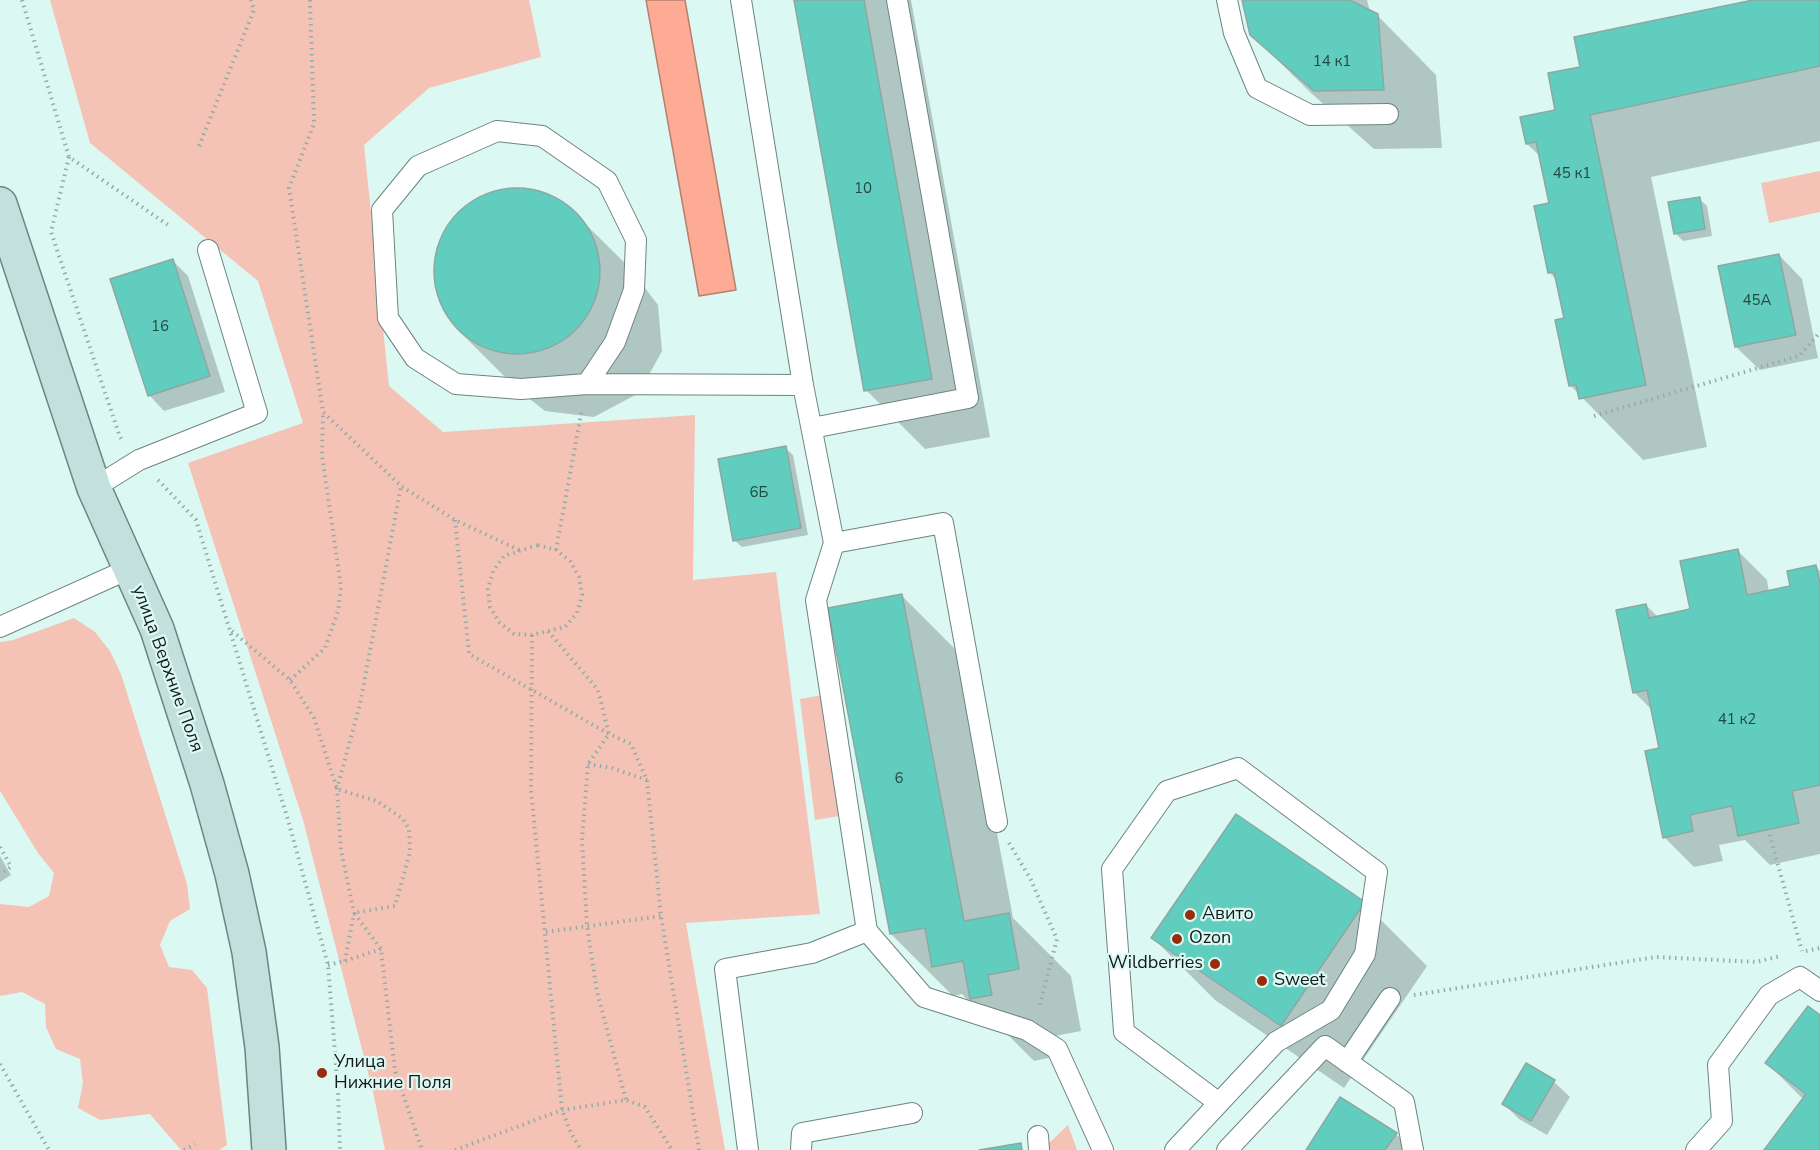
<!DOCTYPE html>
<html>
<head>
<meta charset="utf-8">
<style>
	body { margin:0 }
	canvas { display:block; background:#dcf8f3 }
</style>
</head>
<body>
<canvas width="1820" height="1150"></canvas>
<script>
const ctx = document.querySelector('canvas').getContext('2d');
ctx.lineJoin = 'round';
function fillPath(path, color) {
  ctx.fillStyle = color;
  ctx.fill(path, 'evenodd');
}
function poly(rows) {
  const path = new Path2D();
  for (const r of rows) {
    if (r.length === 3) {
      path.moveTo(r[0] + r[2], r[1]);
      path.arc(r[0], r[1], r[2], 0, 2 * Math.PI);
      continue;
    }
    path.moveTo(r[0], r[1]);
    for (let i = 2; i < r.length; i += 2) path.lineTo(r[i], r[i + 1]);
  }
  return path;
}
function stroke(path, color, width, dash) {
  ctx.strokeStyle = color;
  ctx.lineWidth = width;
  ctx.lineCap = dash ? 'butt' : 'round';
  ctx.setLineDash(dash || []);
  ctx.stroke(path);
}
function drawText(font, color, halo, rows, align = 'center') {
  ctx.font = font + ' "Nunito Sans",sans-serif';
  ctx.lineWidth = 4.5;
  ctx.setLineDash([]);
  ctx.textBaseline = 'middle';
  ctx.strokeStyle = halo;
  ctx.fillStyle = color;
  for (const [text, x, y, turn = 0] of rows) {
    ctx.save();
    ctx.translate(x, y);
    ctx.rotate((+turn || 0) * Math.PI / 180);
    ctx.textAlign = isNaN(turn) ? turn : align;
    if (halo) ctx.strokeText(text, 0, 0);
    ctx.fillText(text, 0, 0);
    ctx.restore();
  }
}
const green = poly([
	[50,0,529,0,541,57,429,88,364,145,389,386,443,432,695,415,693,580,776,572,820,914,686,923,725,1150,385,1150,373,1092,303,820,188,463,303,423,258,281,90,143],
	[1820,171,1820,212,1769,223,1761,183],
	[74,618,95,632,110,651,121,674,187,884,190,909,170,921,160,945,169,967,192,970,207,988,227,1145,219,1150,181,1150,150,1114,100,1120,78,1108,83,1083,80,1059,56,1049,46,1027,45,1004,22,992,0,996,0,904,29,907,49,896,54,873,38,853,0,791,0,642,13,640],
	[823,695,839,816,815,820,800,699],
	[1068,1125,1077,1150,1046,1150,1045,1147]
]);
const water = poly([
	[646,0,685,0,736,290,699,296,646,0]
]);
const shadow = poly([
	[795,0,911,0,990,437,925,449,866,390],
	[1244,0,1367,0,1370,12,1377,15,1436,75,1442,148,1374,149,1311,93,1251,34],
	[1760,0,1820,0,1820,141,1651,177,1707,447,1643,460,1570,385,1566,319,1558,281,1549,272,1551,204,1541,157,1527,144,1557,111,1582,68],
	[524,188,565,204,629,267,658,305,662,351,639,393,594,417,545,411,517,389,454,326,434,283,443,232,480,196],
	[1699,199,1707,206,1712,236,1683,241,1675,233],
	[1779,255,1802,279,1818,358,1760,370,1736,347,1720,268],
	[172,260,188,276,225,392,164,411,149,395],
	[785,448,793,455,808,535,742,547,734,540],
	[1737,550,1767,580,1769,592,1791,587,1816,566,1820,571,1820,854,1770,865,1745,840,1719,845,1723,861,1694,867,1664,837,1661,749,1653,711,1634,692,1646,605,1658,617,1692,610],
	[902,596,964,658,1013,918,1071,976,1081,1031,1050,1037,1053,1057,1034,1061,1000,1027,995,1028,962,994,953,996,891,934],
	[0,856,11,875,0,882],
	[1364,903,1427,966,1344,1088,1215,1000,1153,938],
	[1820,1017,1820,1150,1766,1150,1804,1100,1767,1063],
	[1554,1082,1570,1097,1547,1135,1519,1119,1504,1104],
	[1396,1134,1412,1150,1308,1150]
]);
const building = poly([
	[794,0,864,0,932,379,864,391,794,0],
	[1242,0,1350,0,1378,14,1384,90,1314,91,1250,35,1242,0],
	[1753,0,1820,0,1820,66,1590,115,1646,385,1579,399,1576,385,1569,386,1555,320,1564,318,1554,272,1548,273,1534,206,1549,203,1536,142,1526,144,1520,117,1555,110,1548,73,1580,67,1574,37,1753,0],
	[517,271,83],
	[1700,197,1705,229,1674,234,1668,202,1700,197],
	[1779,254,1796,335,1735,347,1718,266,1779,254],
	[173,259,210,376,148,396,110,279,173,259],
	[786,446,801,528,733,541,718,459,786,446],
	[1738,549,1747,595,1790,586,1787,571,1816,565,1820,584,1820,785,1792,791,1799,823,1738,836,1732,806,1690,815,1693,831,1663,838,1645,751,1659,748,1647,690,1633,693,1616,610,1646,604,1649,618,1690,609,1680,561,1738,549],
	[902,594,964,921,1009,913,1019,969,988,975,992,995,970,999,963,961,932,967,925,928,890,934,828,608,902,594],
	[1236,814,1365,902,1281,1026,1151,938,1236,814],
	[1808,1006,1820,1015,1820,1150,1764,1150,1806,1094,1765,1063,1808,1006],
	[1526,1063,1555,1080,1531,1121,1502,1104,1526,1063],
	[1340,1097,1397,1133,1385,1150,1306,1150,1340,1097],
	[1021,1143,1022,1150,979,1150,1021,1143]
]);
const path = poly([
	[22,0,69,157,171,227],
	[310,0,314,124,289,188,323,412,401,486,455,520,521,551],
	[199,146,254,10,251,0],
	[69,157,51,232,120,437,123,441],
	[1594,416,1799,356,1820,332],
	[158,480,196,520,288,820,328,965,338,1091,340,1150],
	[455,520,469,654,609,734,631,744,647,780,661,916,699,1150],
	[538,545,556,550,570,561,579,577,582,595,577,613,565,627,532,635,514,634,499,622,490,607,488,589,493,571,504,556,538,545],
	[556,550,582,409],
	[232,631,290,680,314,718,337,789,377,801,403,819,409,829,410,852,395,906,354,913,381,949,395,1071,422,1150],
	[548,631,598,690,609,734,588,764,582,840,587,926,597,992,626,1100],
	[532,635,531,790,562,1110,571,1133,581,1150],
	[290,680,325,648,338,611,341,587,322,455,323,412],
	[588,764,612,768,647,780],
	[1768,829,1802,951],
	[1009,843,1030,878,1057,939,1039,1008],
	[0,847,11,867,0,874],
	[546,932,661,916],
	[1806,951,1820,948],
	[345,961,354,913,341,850,337,789,360,704,401,486],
	[328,965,345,961,381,949],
	[1414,995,1656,957,1756,962,1781,956],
	[0,1064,49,1150],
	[184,1150,195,1144],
	[455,1150,562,1110,626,1100,645,1107,672,1150]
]);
const service = poly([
	[741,0,803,385,834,543,816,600,867,931,812,953,725,969,748,1150],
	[1227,0,1234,33,1257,88,1310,115,1388,114],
	[587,384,615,342,634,290,636,240,607,181,542,136,497,131,418,166,382,210,388,318,415,358,456,384,521,389,587,384,803,385],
	[812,428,968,398,897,0],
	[94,488,139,460,257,413,208,250],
	[834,543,943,523,997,822],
	[0,627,131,568],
	[867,931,924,997,1027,1030,1057,1049,1103,1150],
	[1347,1062,1390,998],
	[1038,1136,1039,1150],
	[801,1150,802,1133,912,1113],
	[1175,1150,1276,1042,1331,1010,1365,954,1377,872,1238,768,1167,791,1112,869,1124,1032,1219,1103],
	[1227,1150,1325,1046,1404,1102,1413,1150],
	[1696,1150,1722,1121,1718,1065,1769,995,1800,977,1820,991]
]);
const secondary = poly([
	[0,204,94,488,157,629,207,784,232,874,249,952,262,1047,269,1150]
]);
const markers = [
	[1190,915,6,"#962e0e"],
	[1177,939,6,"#962e0e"],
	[1215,964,6,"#962e0e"],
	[1262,981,6,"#962e0e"],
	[322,1073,6,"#962e0e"]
];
const numberNames = [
	["14 к1",1332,62],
	["45 к1",1572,174],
	["10",863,189],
	["45А",1757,301],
	["16",160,327],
	["6Б",759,493],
	["41 к2",1737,720],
	["6",899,779]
];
const streetNames = [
	["улица Верхние Поля",167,669,70]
];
const poiNames = [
	["Авито",1202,915],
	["Ozon",1189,939],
	["Wildberries",1203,964,"right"],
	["Sweet",1274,981],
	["Улица",334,1063],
	["Нижние Поля",334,1084]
];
fillPath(green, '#f4c3b5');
fillPath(water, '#fdab94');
stroke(water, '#b6806f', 1.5);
fillPath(shadow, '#0003');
fillPath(building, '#61cdbe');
stroke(building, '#8da8a3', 1.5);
stroke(service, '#6c8581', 22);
stroke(secondary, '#6c8581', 36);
stroke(path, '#95aba7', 4, [1.5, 4.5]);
stroke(service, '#fff', 20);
stroke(secondary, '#c4e0dd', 33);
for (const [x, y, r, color] of markers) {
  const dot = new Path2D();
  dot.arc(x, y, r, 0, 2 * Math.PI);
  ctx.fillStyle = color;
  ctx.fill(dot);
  stroke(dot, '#dcf8f3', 2);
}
drawText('15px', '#254842', null, numberNames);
drawText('18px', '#111b19', '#dcf8f3', streetNames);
drawText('18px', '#111b19', '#dcf8f3', poiNames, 'left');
</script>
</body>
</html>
